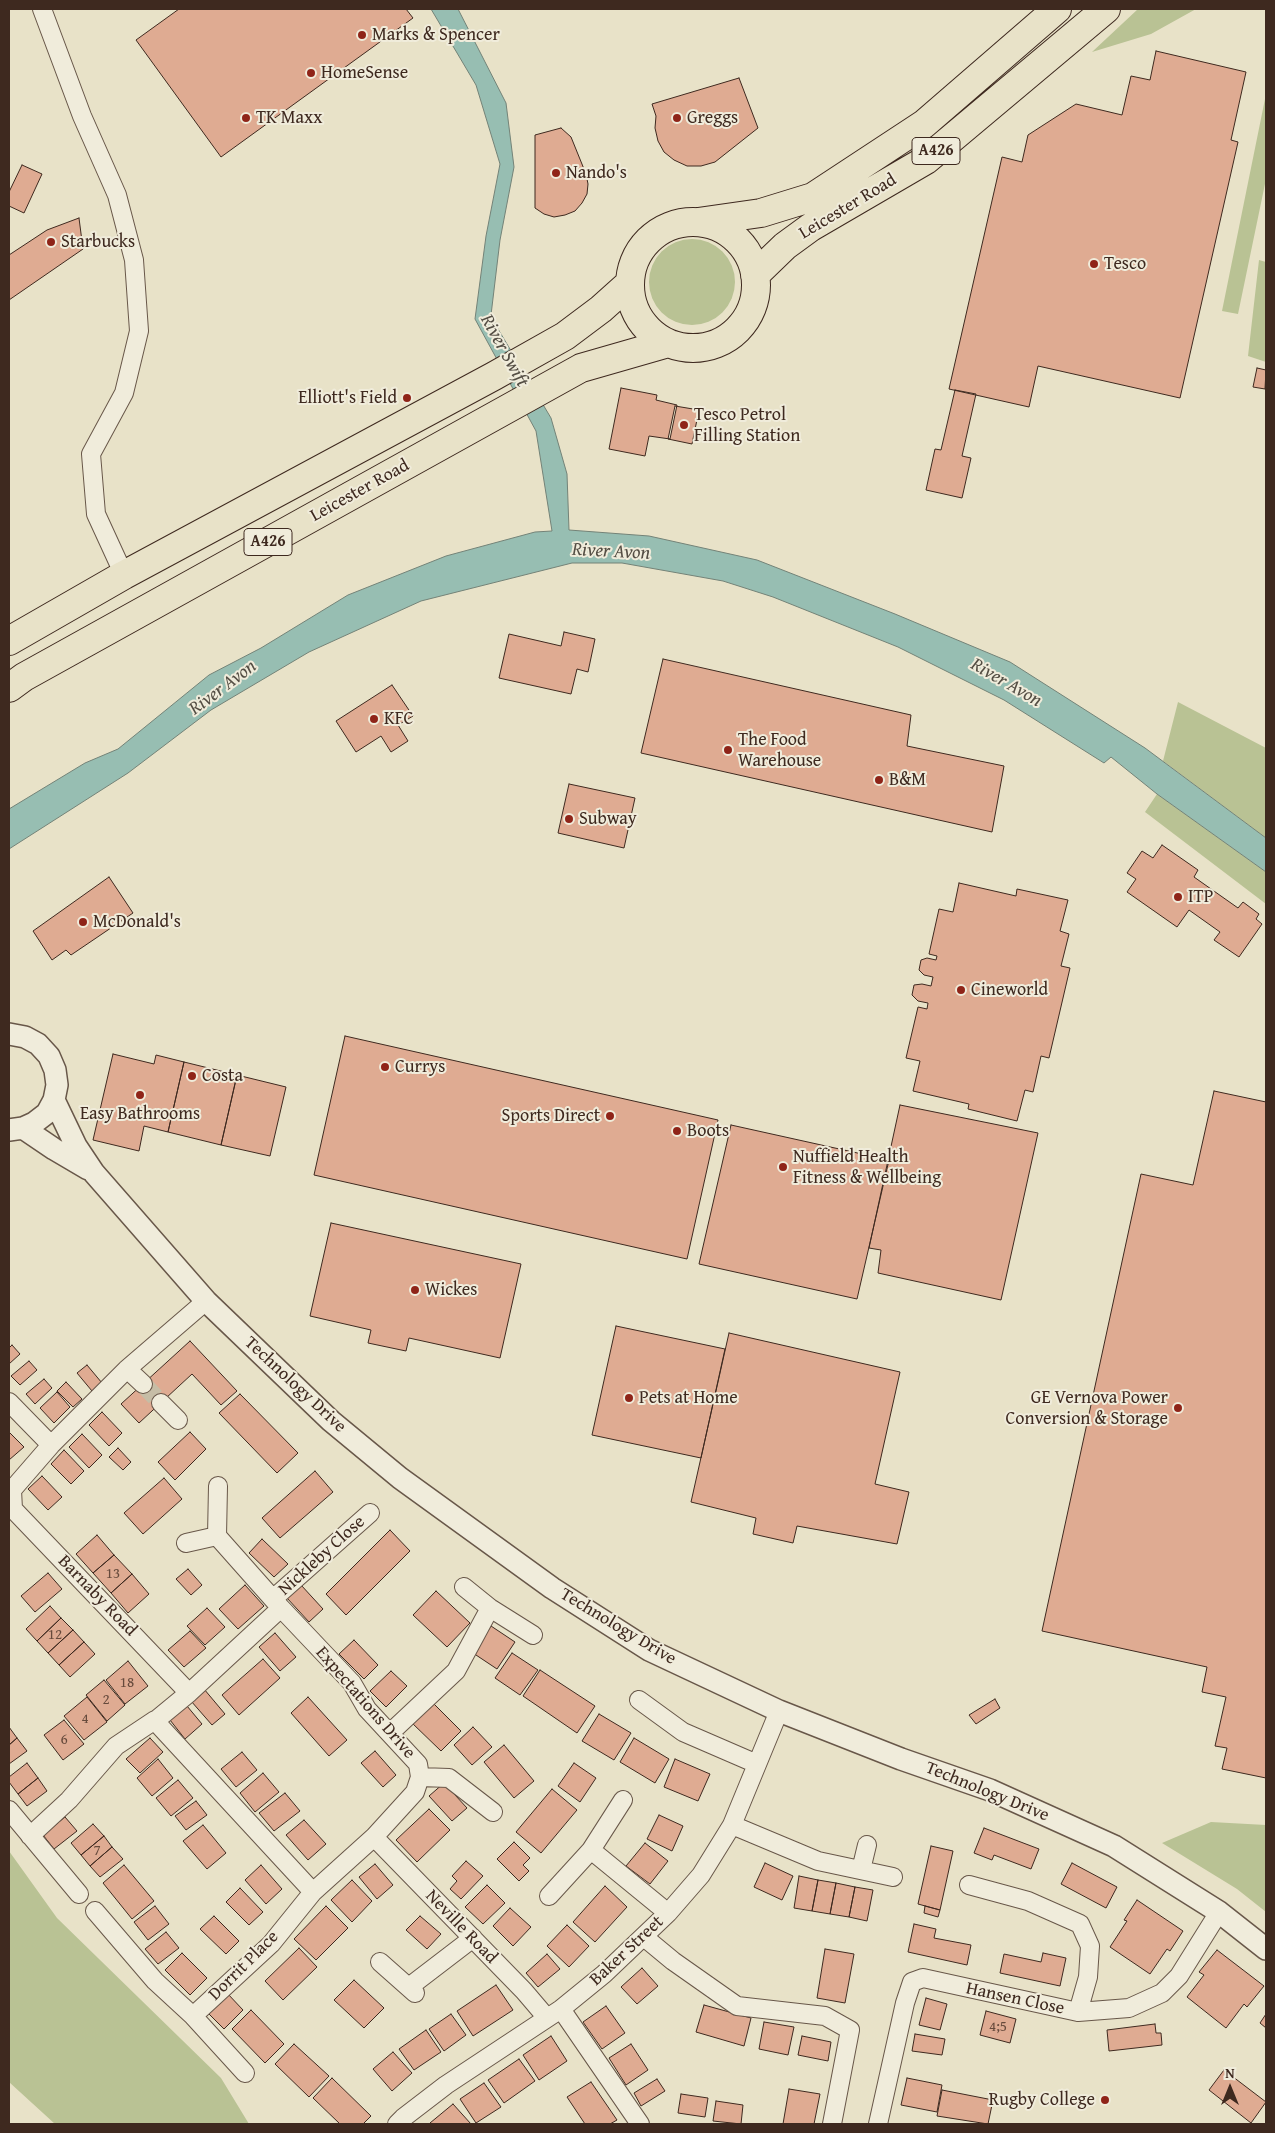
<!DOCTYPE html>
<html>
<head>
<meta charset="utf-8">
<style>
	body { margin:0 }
	#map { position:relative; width:1275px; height:2133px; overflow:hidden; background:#e8e2c8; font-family:"Gentium Book Plus",serif }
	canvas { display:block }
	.frame { position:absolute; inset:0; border:10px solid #3e291f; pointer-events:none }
	.north { position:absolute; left:1205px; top:2063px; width:50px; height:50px; -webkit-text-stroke:4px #f0ecdb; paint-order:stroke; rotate:0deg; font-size:14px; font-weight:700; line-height:20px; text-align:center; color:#3e291f }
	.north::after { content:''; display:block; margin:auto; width:18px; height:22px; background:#3e291f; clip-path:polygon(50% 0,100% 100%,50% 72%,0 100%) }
</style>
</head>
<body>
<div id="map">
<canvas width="1275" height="2133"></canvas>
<div class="frame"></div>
<div class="north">N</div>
</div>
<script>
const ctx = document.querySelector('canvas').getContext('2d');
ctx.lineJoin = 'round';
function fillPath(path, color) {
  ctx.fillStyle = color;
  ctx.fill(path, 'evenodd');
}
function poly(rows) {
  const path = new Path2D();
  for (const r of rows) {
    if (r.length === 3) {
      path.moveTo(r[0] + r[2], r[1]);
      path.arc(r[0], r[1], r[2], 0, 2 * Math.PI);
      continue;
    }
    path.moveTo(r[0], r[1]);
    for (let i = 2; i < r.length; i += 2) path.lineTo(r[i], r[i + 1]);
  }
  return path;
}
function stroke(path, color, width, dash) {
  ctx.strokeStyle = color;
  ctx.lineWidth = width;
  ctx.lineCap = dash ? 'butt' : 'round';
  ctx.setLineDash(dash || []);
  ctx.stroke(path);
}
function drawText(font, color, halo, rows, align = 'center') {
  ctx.font = font + ' "Gentium Book Plus",serif';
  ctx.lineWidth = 4;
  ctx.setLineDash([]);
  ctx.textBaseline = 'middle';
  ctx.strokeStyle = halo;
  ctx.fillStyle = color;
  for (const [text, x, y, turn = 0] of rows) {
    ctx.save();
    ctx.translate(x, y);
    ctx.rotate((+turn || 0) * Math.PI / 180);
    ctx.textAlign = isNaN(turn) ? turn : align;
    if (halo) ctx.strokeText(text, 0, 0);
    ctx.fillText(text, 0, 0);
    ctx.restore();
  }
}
const green = poly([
	[1138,9,1196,9,1151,34,1092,52],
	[1266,94,1266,179,1238,314,1222,311],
	[692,282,43],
	[1259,260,1266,262,1266,362,1248,356],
	[1178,702,1266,748,1266,838,1163,761],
	[1157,794,1266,872,1266,904,1145,812],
	[1211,1822,1266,1825,1266,1912,1237,1889,1162,1843],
	[9,1851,57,1918,221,2078,249,2124,55,2124,9,2082]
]);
const water = poly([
	[431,9,458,9,506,103,514,167,500,240,491,315,498,329,551,418,567,474,569,530,649,536,757,560,895,614,1010,662,1145,748,1266,838,1266,872,1157,794,1111,757,1104,763,1004,700,898,647,773,597,723,581,622,563,572,563,421,601,309,652,211,710,128,773,9,849,9,809,85,763,118,749,209,675,261,648,348,595,446,556,535,532,552,531,536,431,475,319,486,236,500,164,476,85,431,9]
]);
const building = poly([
	[179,9,406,9,413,18,221,157,136,40,179,9],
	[1156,51,1246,72,1231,140,1238,142,1180,398,1038,366,1029,407,949,389,1002,157,1022,162,1028,135,1076,104,1122,115,1131,76,1150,80,1156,51],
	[739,78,758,128,715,162,701,166,687,166,674,160,664,152,658,141,655,128,656,116,652,104,739,78],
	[561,128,571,137,586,174,588,184,587,194,582,203,575,211,565,215,554,217,544,214,535,208,535,135,561,128],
	[22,165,42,174,24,213,9,206,9,192,22,165],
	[79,218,83,249,9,300,9,255,47,230,79,218],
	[1257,368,1266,370,1265,389,1253,387,1257,368],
	[621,388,657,395,656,400,677,405,670,439,649,436,645,456,609,449,621,388],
	[955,390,976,394,962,456,971,458,962,498,926,490,935,449,941,450,955,390],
	[675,406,699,410,692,444,668,439,675,406],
	[564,632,595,639,588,672,577,669,571,694,499,678,509,634,561,646,564,632],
	[663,659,911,715,907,746,1004,766,992,832,641,753,663,659],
	[392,685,413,716,398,725,408,741,391,752,381,736,356,752,336,721,392,685],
	[569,784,635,798,624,848,558,833,569,784],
	[1162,845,1198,870,1194,877,1238,908,1243,902,1259,914,1256,919,1262,924,1239,957,1214,940,1220,932,1189,910,1177,927,1127,892,1136,879,1127,873,1142,851,1153,858,1162,845],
	[109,877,133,913,71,955,66,950,52,960,33,931,109,877],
	[959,883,1016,896,1017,889,1068,900,1060,931,1069,934,1061,966,1070,968,1049,1058,1041,1056,1033,1092,1025,1090,1017,1121,968,1109,969,1104,913,1091,920,1061,906,1058,918,1007,927,1009,928,1003,918,1001,912,995,914,985,922,984,931,986,933,977,924,975,919,970,921,960,927,958,936,960,937,956,929,954,939,909,953,912,959,883],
	[345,1036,718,1120,687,1259,314,1175,345,1036],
	[113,1054,154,1064,156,1055,184,1062,168,1132,144,1126,139,1151,93,1140,113,1054],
	[184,1062,237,1075,221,1145,168,1132,184,1062],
	[237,1075,286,1087,270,1156,221,1145,237,1075],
	[1214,1091,1266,1102,1266,1778,1222,1769,1227,1748,1215,1746,1226,1697,1202,1692,1207,1667,1042,1631,1141,1174,1193,1185,1214,1091],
	[900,1105,1038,1133,1001,1300,878,1273,881,1250,869,1248,900,1105],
	[731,1125,889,1160,857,1299,699,1264,731,1125],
	[331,1223,521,1264,500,1358,409,1338,406,1351,368,1343,371,1330,310,1316,331,1223],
	[616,1326,725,1349,701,1458,592,1435,616,1326],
	[729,1333,900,1372,875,1484,909,1492,897,1544,797,1526,793,1543,753,1534,756,1518,691,1502,729,1333],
	[190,1341,237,1391,221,1405,192,1374,139,1423,121,1404,190,1341],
	[12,1345,20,1354,9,1364,9,1348,12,1345],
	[29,1361,37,1370,20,1385,11,1376,29,1361],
	[87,1365,102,1383,92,1391,77,1373,87,1365],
	[44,1379,52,1388,35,1404,26,1394,44,1379],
	[66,1382,82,1399,73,1407,57,1391,66,1382],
	[57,1392,70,1407,54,1423,40,1408,57,1392],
	[240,1394,298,1453,277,1473,219,1413,240,1394],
	[102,1412,122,1433,109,1446,89,1425,102,1412],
	[9,1432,24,1447,9,1460,9,1432],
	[190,1432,206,1449,175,1480,158,1462,190,1432],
	[82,1434,102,1455,89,1468,69,1447,82,1434],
	[118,1448,131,1462,123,1470,109,1457,118,1448],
	[64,1450,84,1471,71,1484,51,1464,64,1450],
	[315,1471,333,1492,280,1538,262,1518,315,1471],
	[42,1476,62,1497,48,1510,28,1489,42,1476],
	[164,1478,182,1499,143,1534,124,1513,164,1478],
	[390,1530,410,1551,346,1615,326,1594,390,1530],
	[97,1535,114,1555,93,1573,76,1554,97,1535],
	[262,1539,288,1564,274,1577,249,1553,262,1539],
	[114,1555,132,1574,111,1593,93,1573,114,1555],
	[188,1569,202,1585,191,1595,176,1579,188,1569],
	[48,1573,62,1589,35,1612,21,1596,48,1573],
	[132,1574,149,1594,128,1613,111,1593,132,1574],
	[245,1585,264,1606,238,1629,219,1609,245,1585],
	[301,1585,323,1609,309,1622,287,1598,301,1585],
	[436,1591,470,1623,447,1647,413,1615,436,1591],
	[50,1606,61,1618,37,1641,26,1629,50,1606],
	[207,1608,225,1627,205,1645,187,1626,207,1608],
	[61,1618,73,1630,48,1653,37,1641,61,1618],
	[491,1626,515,1642,497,1669,473,1653,491,1626],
	[73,1630,84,1642,59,1665,48,1653,73,1630],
	[190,1631,206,1648,184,1667,168,1650,190,1631],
	[275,1633,296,1657,280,1671,259,1647,275,1633],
	[354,1640,378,1665,364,1679,339,1654,354,1640],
	[84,1642,95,1654,70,1677,59,1665,84,1642],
	[512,1653,538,1670,520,1695,495,1678,512,1653],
	[263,1659,280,1678,239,1715,222,1695,263,1659],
	[128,1661,148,1686,125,1704,106,1680,128,1661],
	[540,1670,595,1706,577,1733,523,1696,540,1670],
	[391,1671,407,1686,386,1707,370,1691,391,1671],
	[104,1680,125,1705,107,1721,86,1695,104,1680],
	[204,1689,225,1714,212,1725,191,1701,204,1689],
	[87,1697,107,1722,84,1740,64,1716,87,1697],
	[308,1697,347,1740,329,1756,291,1713,308,1697],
	[995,1699,1000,1708,976,1724,969,1715,995,1699],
	[431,1701,461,1731,441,1751,411,1722,431,1701],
	[187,1706,202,1724,185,1739,170,1720,187,1706],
	[599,1714,631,1733,614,1760,582,1741,599,1714],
	[64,1720,84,1744,63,1760,44,1735,64,1720],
	[9,1727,17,1738,9,1745,9,1727],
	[473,1727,492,1747,472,1765,454,1745,473,1727],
	[17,1738,27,1751,9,1764,9,1745,17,1738],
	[150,1738,163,1752,140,1773,126,1759,150,1738],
	[634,1738,669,1759,655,1783,620,1762,634,1738],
	[504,1745,534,1781,514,1798,484,1762,504,1745],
	[375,1751,396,1775,383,1787,361,1763,375,1751],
	[242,1752,257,1770,236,1787,221,1769,242,1752],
	[158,1759,173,1778,152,1796,137,1778,158,1759],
	[675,1759,710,1774,698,1801,664,1787,675,1759],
	[27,1763,38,1778,18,1794,9,1782,9,1777,27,1763],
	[574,1763,596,1778,580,1802,558,1786,574,1763],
	[263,1773,279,1792,255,1812,240,1793,263,1773],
	[38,1778,47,1791,27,1806,18,1794,38,1778],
	[178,1780,193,1798,171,1816,156,1798,178,1780],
	[444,1783,467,1808,452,1821,429,1796,444,1783],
	[552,1789,577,1810,541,1853,516,1832,552,1789],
	[285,1793,300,1811,274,1831,259,1813,285,1793],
	[196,1801,207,1815,186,1830,175,1816,196,1801],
	[429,1809,450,1830,417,1862,396,1840,429,1809],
	[659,1815,683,1826,672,1851,647,1839,659,1815],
	[65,1817,77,1831,54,1849,43,1835,65,1817],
	[304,1820,326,1844,308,1860,286,1835,304,1820],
	[93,1824,104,1836,81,1855,71,1843,93,1824],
	[203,1825,226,1853,207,1869,183,1841,203,1825],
	[984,1828,1039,1849,1031,1869,994,1855,992,1860,974,1853,984,1828],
	[104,1836,112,1847,90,1866,81,1855,104,1836],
	[514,1842,530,1858,523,1865,529,1871,519,1881,497,1859,514,1842],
	[645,1843,668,1861,650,1884,626,1866,645,1843],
	[931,1846,953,1851,940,1910,918,1904,931,1846],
	[112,1847,123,1859,100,1877,90,1866,112,1847],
	[466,1861,483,1876,461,1899,450,1889,457,1881,452,1876,466,1861],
	[765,1863,793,1876,782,1900,754,1887,765,1863],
	[1072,1863,1117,1887,1106,1908,1061,1884,1072,1863],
	[375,1864,393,1885,377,1899,359,1877,375,1864],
	[124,1865,154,1901,132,1919,103,1883,124,1865],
	[261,1865,282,1889,266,1904,245,1880,261,1865],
	[799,1876,818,1880,812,1911,794,1908,799,1876],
	[352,1880,372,1901,352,1922,331,1900,352,1880],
	[818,1880,836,1883,830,1914,812,1911,818,1880],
	[836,1883,855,1887,849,1917,830,1914,836,1883],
	[487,1885,505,1903,483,1924,465,1907,487,1885],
	[605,1886,627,1907,595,1942,573,1922,605,1886],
	[855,1887,873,1890,867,1921,849,1917,855,1887],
	[240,1888,263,1912,249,1925,226,1902,240,1888],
	[1137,1900,1183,1931,1170,1951,1167,1949,1150,1974,1110,1947,1127,1921,1124,1920,1137,1900],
	[155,1906,169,1924,148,1940,134,1922,155,1906],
	[326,1906,348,1928,316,1960,294,1939,326,1906],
	[925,1906,940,1910,938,1917,924,1913,925,1906],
	[510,1908,531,1927,513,1946,493,1926,510,1908],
	[214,1916,239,1941,226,1954,200,1929,214,1916],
	[420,1916,441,1934,427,1949,406,1930,420,1916],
	[914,1924,936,1929,934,1938,971,1945,967,1965,908,1952,914,1924],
	[567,1925,589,1946,569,1967,547,1946,567,1925],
	[166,1932,179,1948,158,1964,145,1949,166,1932],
	[299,1948,317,1967,283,2000,265,1981,299,1948],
	[825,1949,854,1954,845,2003,817,1998,825,1949],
	[1217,1950,1264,1986,1247,2007,1244,2004,1226,2028,1187,1997,1204,1975,1199,1972,1217,1950],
	[182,1953,207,1978,190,1995,165,1970,182,1953],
	[1043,1953,1066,1958,1060,1986,1000,1973,1004,1954,1041,1962,1043,1953],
	[547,1954,560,1969,538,1987,526,1973,547,1954],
	[642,1968,658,1986,637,2004,621,1987,642,1968],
	[354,1980,384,2008,364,2028,334,2000,354,1980],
	[496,1985,513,2010,473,2036,457,2011,496,1985],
	[227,1993,243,2010,224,2029,207,2012,227,1993],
	[926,1998,947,2004,940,2030,919,2025,926,1998],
	[704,2005,751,2018,744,2046,696,2032,704,2005],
	[606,2006,625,2033,602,2049,583,2022,606,2006],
	[251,2010,284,2044,265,2063,232,2029,251,2010],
	[986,2011,1016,2019,1010,2043,980,2035,986,2011],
	[451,2014,466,2035,444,2051,429,2029,451,2014],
	[1266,2014,1266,2028,1260,2023,1266,2014],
	[764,2022,794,2027,788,2055,759,2049,764,2022],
	[1155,2024,1156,2033,1161,2033,1162,2045,1109,2051,1107,2030,1155,2024],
	[426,2030,441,2052,414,2070,399,2049,426,2030],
	[915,2034,945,2039,942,2055,912,2051,915,2034],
	[551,2036,567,2061,539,2080,523,2055,551,2036],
	[802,2036,831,2042,828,2061,798,2055,802,2036],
	[294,2044,329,2076,309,2097,275,2064,294,2044],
	[631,2044,648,2070,626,2085,609,2058,631,2044],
	[393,2052,412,2073,392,2091,373,2069,393,2052],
	[519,2059,535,2081,504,2103,488,2080,519,2059],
	[1224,2070,1266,2102,1251,2123,1209,2090,1224,2070],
	[332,2078,371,2116,363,2124,340,2124,313,2098,332,2078],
	[907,2078,942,2085,937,2112,901,2105,907,2078],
	[657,2079,665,2091,641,2106,634,2093,657,2079],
	[591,2082,617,2120,610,2124,585,2124,567,2097,591,2082],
	[484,2083,501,2107,476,2123,460,2099,484,2083],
	[789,2089,820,2094,814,2124,783,2124,789,2089],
	[942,2090,993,2100,988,2124,937,2116,942,2090],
	[681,2094,708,2098,705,2117,678,2113,681,2094],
	[716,2101,743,2105,741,2124,713,2121,716,2101],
	[453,2104,471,2124,432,2124,430,2123,453,2104]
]);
const minorTunnel = poly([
	[143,1384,161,1403]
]);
const minor = poly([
	[42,9,82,116,117,195,134,260,139,331,124,393,91,454,96,514,124,575],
	[127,1369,143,1384],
	[9,1402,51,1445],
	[161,1403,178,1420],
	[217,1536,280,1607],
	[186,1543,217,1536,218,1486],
	[464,1587,490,1608,533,1635],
	[274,1598,370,1513],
	[189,1693,13,1509,12,1490,51,1445,127,1369,206,1301],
	[639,1700,683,1732,757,1764],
	[390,1733,456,1671,490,1608],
	[420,1777,449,1778,493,1812],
	[9,1810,79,1894],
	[732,1825,818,1861,893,1877],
	[30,1836,69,1800,116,1746,155,1720],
	[374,1837,524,1991,547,2018],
	[591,1850,668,1913],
	[861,1870,867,1845],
	[969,1885,1028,1901,1080,1924,1090,1946,1088,1977,1078,2012],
	[549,1896,591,1850,623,1800],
	[95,1911,155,1981,193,2016,245,2073],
	[644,1937,673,1961,737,2006,825,2016,850,2030,832,2124],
	[380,1962,415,1993],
	[409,1987,473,1938],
	[561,2009,640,2124],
	[193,2016,271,1944,313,1892,374,1837,415,1792,420,1777,418,1764,367,1709,352,1683,281,1608,189,1693,155,1721,313,1892],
	[397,2124,403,2118,446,2085,561,2009,604,1974,668,1913,701,1875,732,1825,779,1711],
	[878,2124,905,2003,912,1982,923,1978,1078,2012,1129,2008,1162,1993,1179,1976,1219,1912]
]);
const tertiary = poly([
	[9,1034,25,1037,38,1044,49,1056,55,1070,57,1085,54,1100,47,1113,34,1123,23,1128,9,1130],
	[54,1100,76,1146,94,1173,206,1301,331,1421,400,1478,552,1588,649,1650,779,1711,901,1759,990,1790,1114,1846,1219,1912,1266,1949],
	[23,1128,54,1149,88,1169]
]);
const trunk = poly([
	[698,222,761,213,813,197,924,124,1057,9],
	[693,285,63],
	[755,275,785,246,811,227,926,160,1106,9],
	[9,641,124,575,494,376,565,336,601,309,630,283],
	[9,688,24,677,581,368,668,343]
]);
const markers = [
	[362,35,5,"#8f2418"],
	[311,73,5,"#8f2418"],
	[246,118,5,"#8f2418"],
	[677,118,5,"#8f2418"],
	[556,173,5,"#8f2418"],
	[51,242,5,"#8f2418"],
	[1094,264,5,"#8f2418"],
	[407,398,5,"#8f2418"],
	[684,425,5,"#8f2418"],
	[374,719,5,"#8f2418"],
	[728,750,5,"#8f2418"],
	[879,780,5,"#8f2418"],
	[569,819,5,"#8f2418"],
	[1178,897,5,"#8f2418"],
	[83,922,5,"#8f2418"],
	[961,990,5,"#8f2418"],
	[385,1067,5,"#8f2418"],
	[192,1076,5,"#8f2418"],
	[140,1095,5,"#8f2418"],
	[610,1116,5,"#8f2418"],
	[677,1131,5,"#8f2418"],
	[783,1167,5,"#8f2418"],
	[415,1290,5,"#8f2418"],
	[629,1398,5,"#8f2418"],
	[1178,1408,5,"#8f2418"],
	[1105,2100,5,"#8f2418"]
];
const numberNames = [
	["13",113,1574],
	["12",55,1635],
	["18",127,1683],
	["2",106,1700],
	["4",85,1719],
	["6",64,1740],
	["7",97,1851],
	["4;5",998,2027]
];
const shields = [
	[936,151,48],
	[268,542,48]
];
const shieldNames = [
	["A426",936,151],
	["A426",268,542]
];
const poiNames = [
	["Marks & Spencer",372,35],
	["HomeSense",321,73],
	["TK Maxx",256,118],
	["Greggs",687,118],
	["Nando's",566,173],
	["Starbucks",61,242],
	["Tesco",1104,264],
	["Elliott's Field",397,398,"right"],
	["Tesco Petrol",694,415],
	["Filling Station",694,436],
	["KFC",384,719],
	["The Food",738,740],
	["Warehouse",738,761],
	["B&M",889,780],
	["Subway",579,819],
	["ITP",1188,897],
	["McDonald's",93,922],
	["Cineworld",971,990],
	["Currys",395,1067],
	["Costa",202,1076],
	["Easy Bathrooms",140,1114,"center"],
	["Sports Direct",600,1116,"right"],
	["Boots",687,1131],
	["Nuffield Health",793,1157],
	["Fitness & Wellbeing",793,1178],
	["Wickes",425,1290],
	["Pets at Home",639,1398],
	["GE Vernova Power",1168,1398,"right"],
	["Conversion & Storage",1168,1419,"right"],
	["Rugby College",1095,2100,"right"]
];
const streetNames = [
	["Leicester Road",848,207,-31],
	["Leicester Road",360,491,-29],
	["Technology Drive",295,1385,43],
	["Nickleby Close",322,1556,-42],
	["Barnaby Road",97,1596,46],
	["Technology Drive",618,1627,31],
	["Expectations Drive",365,1703,49],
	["Technology Drive",987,1792,22],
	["Neville Road",461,1927,46],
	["Baker Street",627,1951,-43],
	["Dorrit Place",244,1966,-45],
	["Hansen Close",1015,1999,12]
];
const waterNames = [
	["River Swift",504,351,61],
	["River Avon",611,552,3],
	["River Avon",1006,683,30],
	["River Avon",223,688,-37]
];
fillPath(green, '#b9c294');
fillPath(water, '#97beb2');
stroke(water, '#738277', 1);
fillPath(building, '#dfab92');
stroke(building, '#3e291f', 1);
stroke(minorTunnel, '#c6bda6', 18, [18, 9]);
stroke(minor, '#685749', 20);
stroke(tertiary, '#685749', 24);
stroke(trunk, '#3e291f', 30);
stroke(minor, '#f0ecdb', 18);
stroke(tertiary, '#f0ecdb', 21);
stroke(trunk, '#e8e2c8', 28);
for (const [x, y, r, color] of markers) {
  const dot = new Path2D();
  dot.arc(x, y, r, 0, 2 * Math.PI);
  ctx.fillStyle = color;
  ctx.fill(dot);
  stroke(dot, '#f0ecdb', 2);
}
drawText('15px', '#664a3c', null, numberNames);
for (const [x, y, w] of shields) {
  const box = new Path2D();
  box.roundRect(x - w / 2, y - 13.5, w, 27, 4);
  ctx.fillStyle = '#f0ecdb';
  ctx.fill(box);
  stroke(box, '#3e291f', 1);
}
drawText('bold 16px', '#3e291f', null, shieldNames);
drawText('18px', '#3e291f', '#f0ecdb', poiNames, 'left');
drawText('18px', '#3e291f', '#f0ecdb', streetNames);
drawText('italic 19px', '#544e44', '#f0ecdb', waterNames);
</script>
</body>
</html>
